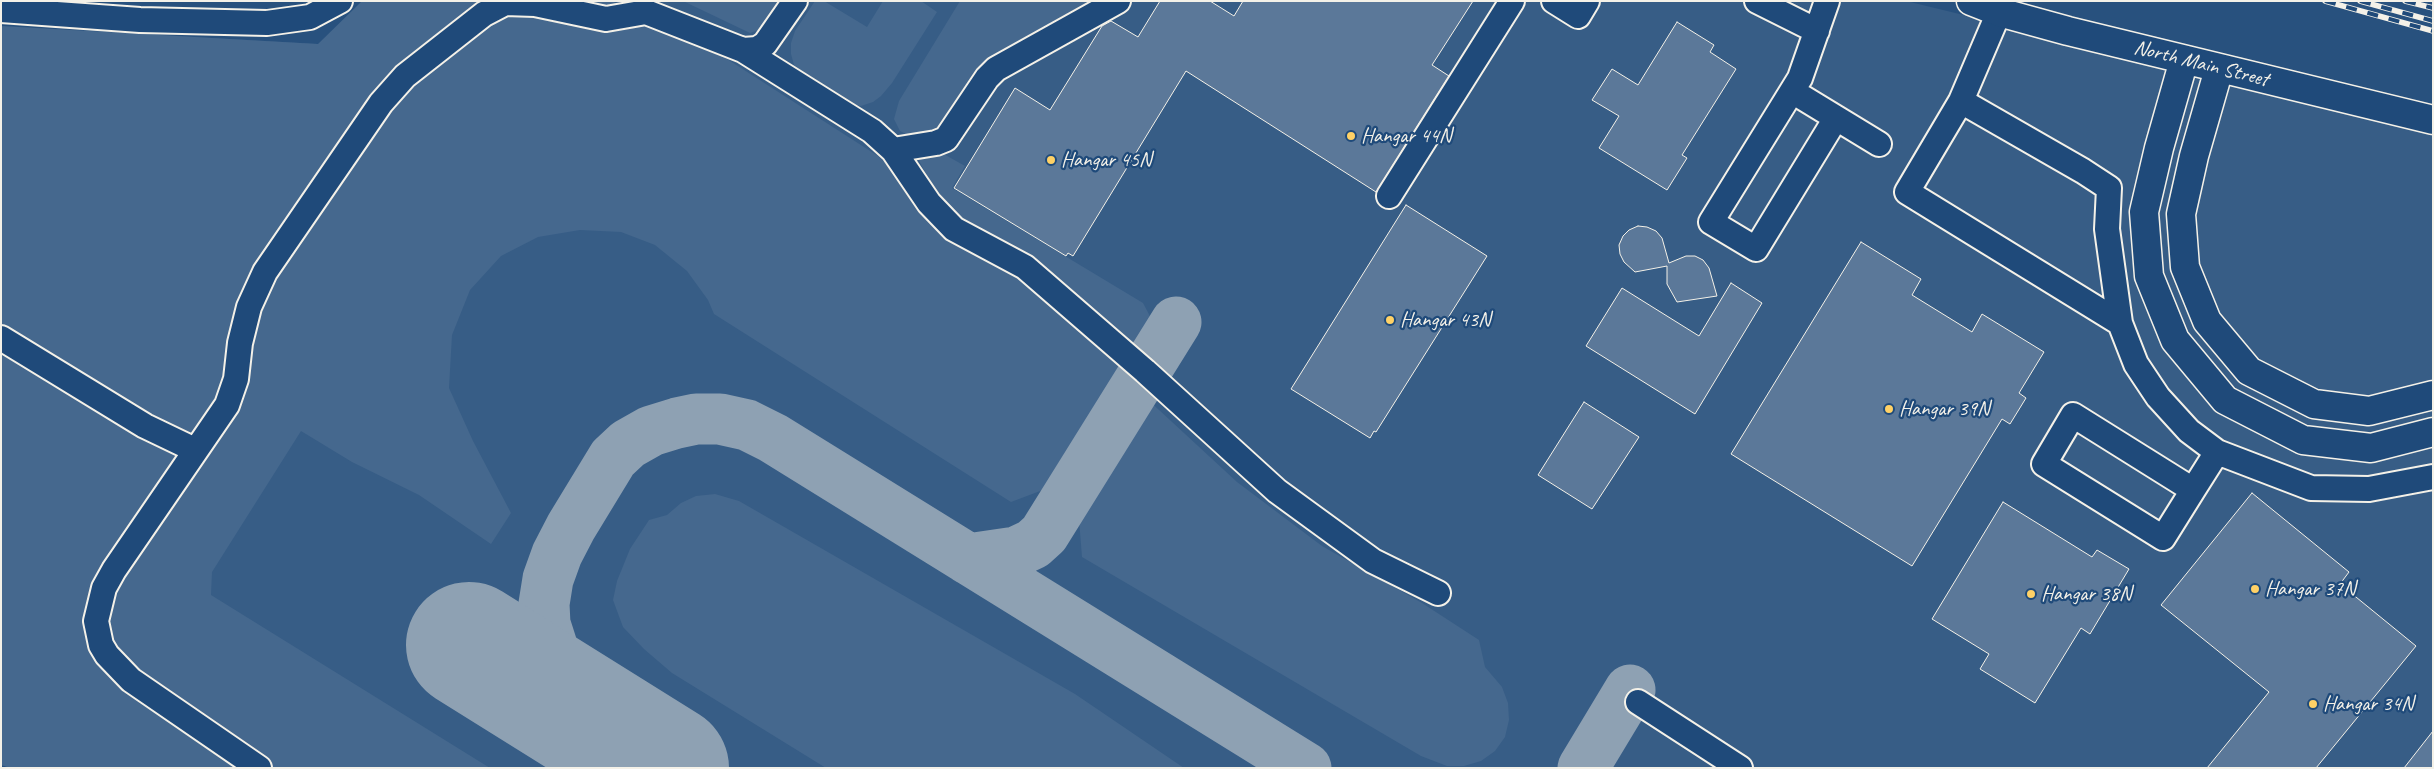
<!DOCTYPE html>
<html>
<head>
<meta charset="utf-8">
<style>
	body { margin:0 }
	#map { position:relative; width:2434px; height:769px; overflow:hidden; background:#28517e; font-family:Caveat,sans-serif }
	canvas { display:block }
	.frame { position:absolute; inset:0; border:2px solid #f4f1e8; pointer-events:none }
</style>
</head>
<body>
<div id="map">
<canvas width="2434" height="769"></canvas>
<div class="frame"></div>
</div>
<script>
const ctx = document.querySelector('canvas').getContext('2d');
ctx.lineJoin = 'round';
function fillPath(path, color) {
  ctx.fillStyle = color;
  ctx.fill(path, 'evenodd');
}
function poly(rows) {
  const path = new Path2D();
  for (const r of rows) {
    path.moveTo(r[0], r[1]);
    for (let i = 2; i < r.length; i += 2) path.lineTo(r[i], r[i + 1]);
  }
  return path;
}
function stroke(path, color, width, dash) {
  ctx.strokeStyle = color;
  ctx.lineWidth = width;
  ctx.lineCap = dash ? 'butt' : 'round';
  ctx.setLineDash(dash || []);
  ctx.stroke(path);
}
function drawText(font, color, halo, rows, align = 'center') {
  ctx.font = font + ' Caveat,sans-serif';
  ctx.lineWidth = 4.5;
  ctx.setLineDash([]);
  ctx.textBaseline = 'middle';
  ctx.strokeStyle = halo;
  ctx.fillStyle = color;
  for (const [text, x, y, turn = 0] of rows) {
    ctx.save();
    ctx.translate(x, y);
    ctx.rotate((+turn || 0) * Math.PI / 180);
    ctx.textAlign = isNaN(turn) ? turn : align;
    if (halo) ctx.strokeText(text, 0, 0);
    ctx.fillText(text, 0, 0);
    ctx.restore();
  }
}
const built = poly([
	[491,1,1906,1,2433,129,2433,768,11,768,1,765,1,26,318,44]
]);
const green = poly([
	[362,1,612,1,651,24,672,30,727,59,878,156,891,168,927,218,940,231,1019,274,1129,370,1056,485,1011,502,714,314,708,300,687,271,655,245,621,232,580,230,538,237,501,256,470,290,452,335,449,388,473,441,511,513,491,544,419,495,352,462,301,431,212,572,211,595,490,768,11,768,1,765,1,26,318,44],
	[683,1,779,1,761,29,750,33],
	[815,1,824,1,867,27,883,1,921,1,937,12,892,83,881,96,873,102,861,106,848,105,802,75,794,65,791,54,791,43,795,31],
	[960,1,1098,1,936,133,915,136,906,134,900,131,894,119,899,101],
	[933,148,965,166,952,188,1143,303,1152,320,1150,334,1147,340,1141,344,1130,345,1032,260,954,215,941,202,915,153],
	[1145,397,1237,482,1322,546,1422,603,1479,640,1485,667,1502,687,1508,703,1509,720,1505,737,1495,751,1481,761,1464,766,1447,766,1421,756,1082,557,1078,507],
	[715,494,739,501,1075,694,1184,768,826,768,672,673,644,649,623,627,613,600,617,581,630,549,649,520,667,515,681,503,696,496]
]);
const taxiway = poly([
	[968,559,1016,552,1033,544,1044,534,1176,322],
	[644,754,593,705,569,677,553,649,545,624,544,604,548,579,557,554,571,527,613,458,628,444,651,431,677,423,696,419,720,419,747,425,773,438,1306,768],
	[1583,768,1630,690]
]);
const runway = poly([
	[469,645,666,768]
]);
const building = poly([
	[1160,1,1210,1,1234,16,1243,1,1473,1,1432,65,1449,76,1376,192,1186,71,1073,256,1068,253,1066,256,954,188,1015,88,1050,110,1102,26,1111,21,1138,37,1160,1],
	[1677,22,1714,45,1710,52,1736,69,1682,155,1687,158,1667,190,1599,148,1619,116,1592,100,1612,69,1638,85,1677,22],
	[1406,205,1487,256,1376,432,1374,431,1370,438,1291,389,1406,205],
	[1638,226,1647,227,1656,231,1662,238,1669,263,1686,256,1695,256,1703,260,1709,268,1717,296,1677,302,1667,284,1667,266,1635,272,1624,262,1620,254,1619,245,1623,236,1629,230,1638,226],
	[1861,242,1921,279,1912,295,1972,332,1982,314,2044,352,2019,393,2026,398,2010,424,2002,419,1912,566,1731,454,1861,242],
	[1731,283,1762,303,1695,414,1586,346,1622,288,1699,336,1731,283],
	[1584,402,1639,437,1592,509,1538,475,1584,402],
	[2252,493,2349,572,2340,584,2416,646,2316,768,2207,768,2269,692,2161,605,2252,493],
	[2003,502,2092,557,2097,550,2129,569,2090,634,2081,628,2035,703,1980,669,1989,654,1932,619,2003,502],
	[2433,731,2433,768,2404,768,2433,731]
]);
const minor = poly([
	[1554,1,1578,16,1587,1],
	[1757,1,1817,31],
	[1827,1,1800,78,1711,222,1756,249,1836,118],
	[1,10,140,20,267,23,310,17,340,1],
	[743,50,872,131,893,150,929,203,954,229,1025,267,1145,371,1277,491,1373,561,1438,593],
	[1792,91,1879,144],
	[1961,101,1999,12],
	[893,150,936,143,946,139,987,78,996,69,1118,1],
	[1389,196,1512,1],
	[2120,323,1907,192,1961,101,2083,171,2109,188,2107,229,2120,323,2136,364,2158,397,2189,431,2217,452,2311,488,2369,489,2433,477],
	[1,338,145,426,195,450],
	[2193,490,2073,415,2044,464,2163,538,2193,490,2217,452],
	[1638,702,1740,768],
	[259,768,131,680,107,655,101,645,96,621,104,588,114,570,227,405,236,379,240,343,249,307,265,272,381,103,405,76,484,14,505,3,535,4,606,19,646,12,743,50,757,49,765,44,795,1]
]);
const major = poly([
	[1971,1,1999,12,2068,31,2433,120],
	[2184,60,2159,148,2144,212,2149,276,2175,340,2225,400,2303,440,2371,448,2433,432],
	[2219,69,2194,156,2181,214,2185,267,2207,321,2249,371,2314,404,2369,411,2433,395]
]);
const rail = poly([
	[2325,1,2433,31],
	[2360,1,2433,21],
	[2405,1,2433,8]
]);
const markers = [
	[1351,136,5,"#ffd166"],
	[1051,160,5,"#ffd166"],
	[1390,320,5,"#ffd166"],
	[1889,409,5,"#ffd166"],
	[2255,589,5,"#ffd166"],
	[2031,594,5,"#ffd166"],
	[2313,704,5,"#ffd166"]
];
const streetNames = [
	["North Main Street",2201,64,14]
];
const poiNames = [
	["Hangar 44N",1361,136],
	["Hangar 45N",1061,160],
	["Hangar 43N",1400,320],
	["Hangar 39N",1899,409],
	["Hangar 37N",2265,589],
	["Hangar 38N",2041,594],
	["Hangar 34N",2323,704]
];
fillPath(built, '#375d86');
fillPath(green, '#45688e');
stroke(taxiway, '#8ea1b3', 51);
stroke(runway, '#8ea1b3', 126);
fillPath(building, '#5b7899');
stroke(building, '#f4f1e8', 1);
stroke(minor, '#f4f1e8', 28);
stroke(major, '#f4f1e8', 31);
stroke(minor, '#1f4a7a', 24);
stroke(major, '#1f4a7a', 28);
stroke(rail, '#f4f1e8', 5.5);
stroke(rail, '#1f4a7a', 4, [11]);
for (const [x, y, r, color] of markers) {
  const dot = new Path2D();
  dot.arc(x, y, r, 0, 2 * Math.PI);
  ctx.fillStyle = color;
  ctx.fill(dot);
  stroke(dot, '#1f4a7a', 2);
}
drawText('21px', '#f4f1e8', '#1f4a7a', streetNames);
drawText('21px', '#f4f1e8', '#1f4a7a', poiNames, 'left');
</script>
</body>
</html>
